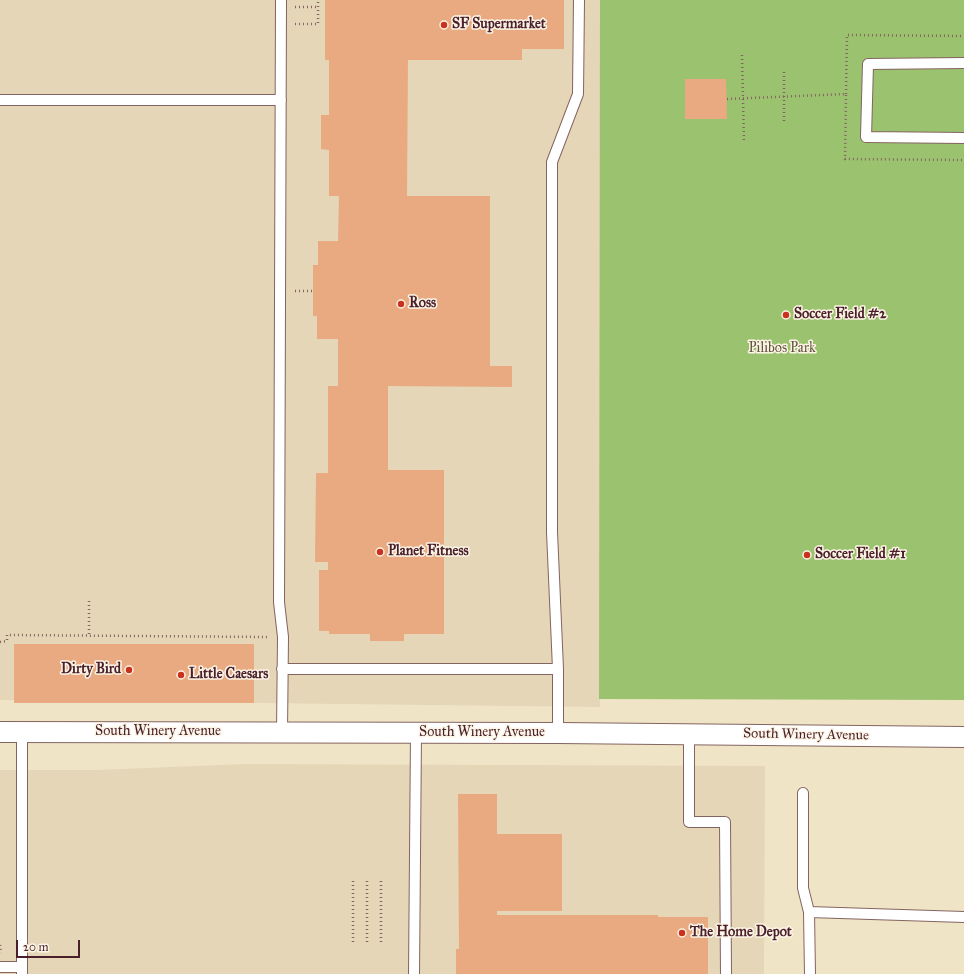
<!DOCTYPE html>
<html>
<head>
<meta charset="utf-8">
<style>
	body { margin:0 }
	#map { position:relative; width:964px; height:974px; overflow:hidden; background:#efe5c6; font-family:"IM FELL Great Primer",serif }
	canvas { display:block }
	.scale { position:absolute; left:16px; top:940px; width:64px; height:18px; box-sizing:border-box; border:2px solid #4a1f2b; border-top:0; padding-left:5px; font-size:12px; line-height:14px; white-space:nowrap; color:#4a1f2b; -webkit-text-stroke:3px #fcf5e5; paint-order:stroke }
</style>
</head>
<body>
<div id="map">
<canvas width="964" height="974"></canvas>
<div class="scale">20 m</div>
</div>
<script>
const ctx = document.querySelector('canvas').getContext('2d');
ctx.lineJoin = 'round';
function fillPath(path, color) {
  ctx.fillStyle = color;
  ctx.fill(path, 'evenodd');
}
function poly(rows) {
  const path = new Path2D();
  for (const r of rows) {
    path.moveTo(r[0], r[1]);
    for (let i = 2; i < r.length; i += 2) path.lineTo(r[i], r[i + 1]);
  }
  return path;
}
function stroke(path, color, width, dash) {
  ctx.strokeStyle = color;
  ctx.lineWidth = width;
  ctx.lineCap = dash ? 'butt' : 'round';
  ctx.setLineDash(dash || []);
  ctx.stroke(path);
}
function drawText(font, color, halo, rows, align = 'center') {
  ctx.font = font + ' "IM FELL Great Primer",serif';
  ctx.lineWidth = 3;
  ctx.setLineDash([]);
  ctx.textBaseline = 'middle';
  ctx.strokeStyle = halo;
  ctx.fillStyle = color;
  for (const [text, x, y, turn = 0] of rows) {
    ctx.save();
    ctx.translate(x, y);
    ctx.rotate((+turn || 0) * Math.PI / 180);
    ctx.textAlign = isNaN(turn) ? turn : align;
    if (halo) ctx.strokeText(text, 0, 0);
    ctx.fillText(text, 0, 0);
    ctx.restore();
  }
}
const built = poly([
	[0,0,600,0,600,707,0,700],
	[246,764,765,766,764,974,0,974,0,770,96,770]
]);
const green = poly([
	[600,0,964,0,964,700,599,699]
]);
const building = poly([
	[325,0,564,0,564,49,522,49,522,60,408,60,407,196,490,196,490,366,512,366,512,387,388,386,388,470,444,470,444,634,404,634,404,641,370,641,370,634,329,634,329,631,319,631,319,570,328,570,328,562,315,562,316,473,328,473,328,386,338,386,338,339,317,339,317,316,313,316,313,265,318,265,318,241,338,241,339,196,329,196,329,150,321,149,321,115,329,115,329,60,325,60],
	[685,79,726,79,727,119,685,119],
	[14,644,254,644,254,703,14,703],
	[458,794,497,794,497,834,562,834,562,911,497,911,497,915,658,915,658,917,708,917,708,974,456,974,456,949,459,949]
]);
const path = poly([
	[295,7,318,7],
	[295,24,318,24,318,0],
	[742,55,744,143],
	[784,72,784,123],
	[846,94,847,35,964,36],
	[727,99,846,94,845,159,964,160],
	[295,291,313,291],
	[89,601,89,635],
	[0,642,7,641,7,635,268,637],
	[353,881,353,944],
	[367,881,367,944],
	[381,881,381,944],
	[0,945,1,953]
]);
const lane = poly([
	[281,0,279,602,283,637,282,732],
	[964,63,868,64,866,137,964,138],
	[0,100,281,100],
	[282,669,558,669],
	[22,732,22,974],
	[558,733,558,669,552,532,552,162,578,94,579,0],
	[689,734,689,822,725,822,726,974],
	[803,793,803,888,809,912],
	[0,967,22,967],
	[414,974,416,733],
	[810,974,809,912,964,917]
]);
const street = poly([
	[0,732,558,733,964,737]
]);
const markers = [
	[444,25,4,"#c8321e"],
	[401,304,4,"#c8321e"],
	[786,315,4,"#c8321e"],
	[380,552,4,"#c8321e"],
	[807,555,4,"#c8321e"],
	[129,670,4,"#c8321e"],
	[181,675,4,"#c8321e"],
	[682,933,4,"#c8321e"]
];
const poiNames = [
	["SF Supermarket",452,25],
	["Ross",409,304],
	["Soccer Field #2",794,315],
	["Planet Fitness",388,552],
	["Soccer Field #1",815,555],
	["Dirty Bird",121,670,"right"],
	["Little Caesars",189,675],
	["The Home Depot",690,933]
];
const parkNames = [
	["Pilibos Park",782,349]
];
const streetNames = [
	["South Winery Avenue",158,732],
	["South Winery Avenue",482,733],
	["South Winery Avenue",806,735,1]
];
fillPath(built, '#e4d6b7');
fillPath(green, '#9bc36f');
fillPath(building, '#e9aa82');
stroke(lane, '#846461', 12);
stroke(street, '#846461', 22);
stroke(path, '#846461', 2.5, [1, 3]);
stroke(lane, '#fff', 10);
stroke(street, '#fff', 20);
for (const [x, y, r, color] of markers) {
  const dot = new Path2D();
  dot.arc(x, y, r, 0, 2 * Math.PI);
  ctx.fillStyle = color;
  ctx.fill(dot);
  stroke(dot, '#fcf5e5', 1.5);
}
drawText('bold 14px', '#4a1f2b', '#fcf5e5', poiNames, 'left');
drawText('14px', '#62503f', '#fcf5e5', parkNames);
drawText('14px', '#4a1f2b', '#fcf5e5', streetNames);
</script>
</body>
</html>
